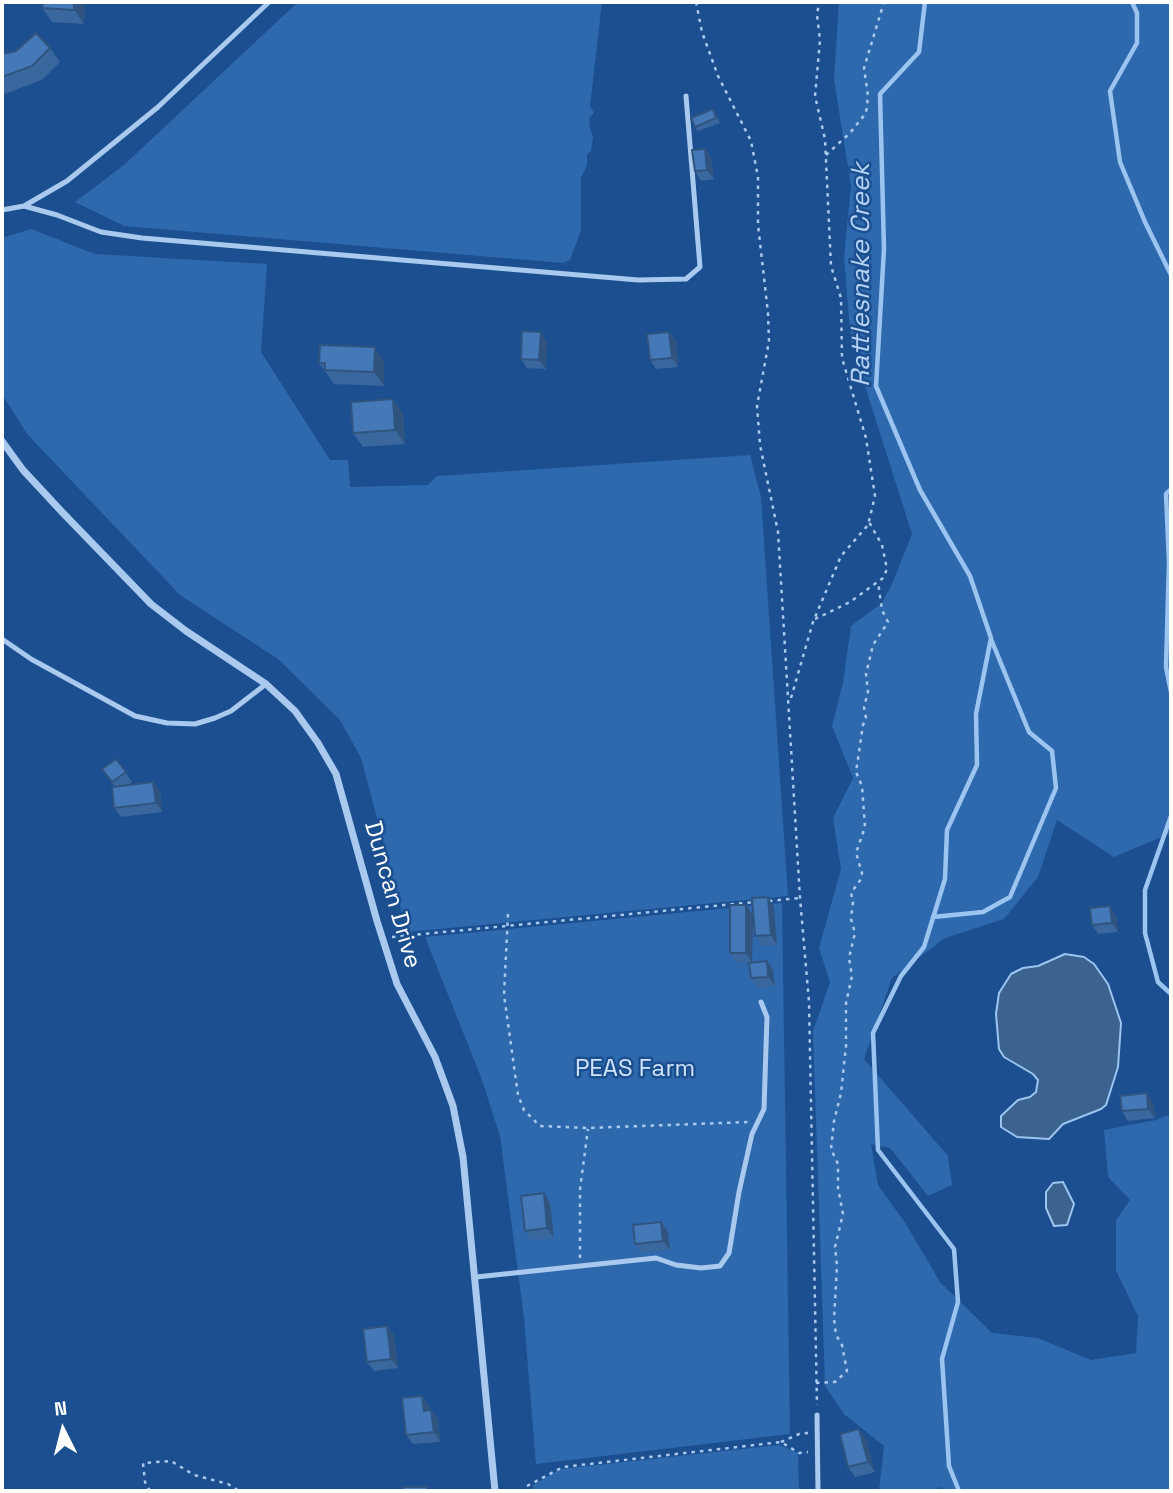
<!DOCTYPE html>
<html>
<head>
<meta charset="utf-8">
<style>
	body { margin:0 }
	#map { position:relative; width:1173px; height:1493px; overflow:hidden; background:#1b4f8f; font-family:"Space Grotesk",sans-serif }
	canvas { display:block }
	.frame { position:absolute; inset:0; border:4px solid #fff; pointer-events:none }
	.north { position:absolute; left:28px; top:1395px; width:70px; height:70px; -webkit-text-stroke:5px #1b4f8f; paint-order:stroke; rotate:354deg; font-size:19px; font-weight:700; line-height:28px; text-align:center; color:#fff }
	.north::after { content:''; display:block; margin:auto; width:24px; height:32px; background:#fff; clip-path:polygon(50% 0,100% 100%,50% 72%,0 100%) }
</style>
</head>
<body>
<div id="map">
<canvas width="1173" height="1493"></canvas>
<div class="frame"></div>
<div class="north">N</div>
</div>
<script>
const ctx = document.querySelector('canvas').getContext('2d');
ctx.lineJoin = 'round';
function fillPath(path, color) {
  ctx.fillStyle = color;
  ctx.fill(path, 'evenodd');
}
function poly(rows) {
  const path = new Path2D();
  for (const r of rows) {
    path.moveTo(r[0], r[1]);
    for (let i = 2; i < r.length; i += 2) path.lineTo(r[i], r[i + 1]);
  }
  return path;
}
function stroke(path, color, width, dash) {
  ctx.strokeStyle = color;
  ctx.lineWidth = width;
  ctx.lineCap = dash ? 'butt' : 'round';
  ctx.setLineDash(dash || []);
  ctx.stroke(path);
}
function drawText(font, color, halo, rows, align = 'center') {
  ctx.font = font + ' "Space Grotesk",sans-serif';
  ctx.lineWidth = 5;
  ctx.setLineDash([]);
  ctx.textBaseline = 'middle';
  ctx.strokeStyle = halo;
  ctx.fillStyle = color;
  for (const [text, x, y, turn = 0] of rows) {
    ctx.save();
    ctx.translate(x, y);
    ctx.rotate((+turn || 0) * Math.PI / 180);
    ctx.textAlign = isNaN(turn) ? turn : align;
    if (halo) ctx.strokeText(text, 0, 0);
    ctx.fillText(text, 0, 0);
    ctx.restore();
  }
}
const green = poly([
	[298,2,602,2,590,106,594,113,589,118,590,128,593,137,591,151,587,155,587,165,581,178,581,230,570,260,563,263,124,226,75,202,124,165],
	[839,2,1171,2,1171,833,1114,857,1057,820,1038,877,1004,919,945,938,892,978,864,1059,948,1156,952,1185,928,1196,890,1148,871,1144,878,1185,906,1224,940,1282,992,1333,1038,1338,1091,1360,1136,1353,1138,1316,1116,1271,1116,1220,1130,1200,1108,1177,1104,1130,1156,1120,1171,1114,1171,1491,944,1491,942,1487,928,1491,879,1491,884,1446,844,1414,825,1386,813,1031,830,982,819,948,841,869,833,818,853,778,832,726,843,683,851,626,882,603,892,584,912,534,851,342,844,257,851,186,834,79],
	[31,229,95,254,267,264,261,352,330,460,348,460,350,487,428,485,437,476,750,455,761,497,788,896,407,932,361,758,340,720,278,659,180,595,27,434,2,394,2,238],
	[782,903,790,1434,536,1464,524,1318,500,1136,481,1077,425,937],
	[779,1445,798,1453,799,1491,534,1491,533,1485,560,1469]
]);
const water = poly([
	[1065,954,1084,957,1094,964,1108,984,1121,1023,1118,1067,1106,1105,1101,1109,1063,1124,1049,1139,1017,1137,1001,1127,1001,1116,1018,1100,1030,1097,1036,1092,1038,1080,1033,1074,1004,1057,999,1049,996,1014,999,993,1011,974,1023,968,1038,966,1065,954],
	[1063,1182,1074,1204,1067,1225,1054,1226,1046,1208,1046,1192,1053,1183,1063,1182]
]);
const stream = poly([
	[925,2,919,52,880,94,884,249,876,386,920,490,970,576,991,638,976,714,977,765,947,830,945,879,924,947,901,976,873,1033,878,1150,954,1249,958,1302,942,1359,949,1466,959,1491],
	[1132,2,1137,13,1137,43,1110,91,1120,162,1145,222,1171,275],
	[1171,489,1166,494,1169,562,1166,667,1171,692],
	[1171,816,1145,890,1145,933,1158,982,1171,994],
	[933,917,983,912,1010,897,1056,788,1052,751,1029,732,991,639]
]);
const path = poly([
	[696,2,702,32,718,76,751,141,758,177,758,225,768,313,769,341,757,406,760,445,778,532,800,898,809,1002,817,1405],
	[826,155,850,133,866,113,868,96,864,68,884,2],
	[815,619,850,602,883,578,887,569,882,545,869,522],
	[791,698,813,622,841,556,868,525,875,496,866,438,842,358,841,298,831,266,825,139,815,96,820,40,817,15,819,2],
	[769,901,800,898],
	[508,914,504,995,518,1095,524,1110,540,1126,588,1128,748,1122],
	[392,937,755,902],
	[580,1258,580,1189,588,1129],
	[816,1383,835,1382,847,1371,842,1345,836,1335,834,1319,837,1266,835,1247,843,1214,838,1188,838,1164,831,1149,834,1121,841,1093,846,1046,846,1003,852,976,849,958,855,933,851,919,853,902,851,893,861,879,862,873,856,853,865,827,862,786,856,772,863,725,866,718,864,707,868,692,866,674,873,645,888,622,882,610,878,582],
	[781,1442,799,1434,808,1433],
	[527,1486,563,1467,781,1442,799,1453,808,1452],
	[150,1491,145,1482,143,1463,171,1461,194,1475,228,1484,239,1491]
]);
const service = poly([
	[24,206,57,215,101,232,142,238,638,280,686,279,700,267,686,96],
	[2,210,24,206,67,181,158,107,269,2],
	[2,639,31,659,135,716,167,723,195,724,215,718,231,711,266,684],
	[476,1277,656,1258,676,1265,701,1268,720,1266,729,1253,739,1192,752,1134,764,1109,767,1017,761,1002],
	[817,1415,818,1491]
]);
const minor = poly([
	[2,441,23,470,62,512,151,604,186,631,266,684,295,711,318,743,336,774,377,921,397,984,435,1057,453,1106,463,1157,495,1491]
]);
const wall = poly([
	[43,2,85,2,84,24,52,22,42,8],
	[50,48,60,62,42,80,2,95,2,54],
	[713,109,720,123,698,131,695,127],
	[705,149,711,158,714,179,701,181,695,171],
	[669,332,676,341,678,367,656,369,650,360],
	[547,342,546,369,527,368,521,359],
	[384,361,384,386,334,384,319,363],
	[403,413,405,444,363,447,353,433],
	[116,759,132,782,128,785,160,791,162,812,121,817,114,808,115,787,102,769],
	[768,897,774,907,777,945,762,946,755,936],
	[746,905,753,915,752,962,767,961,773,970,775,986,757,988,751,978,750,963,736,962,730,953],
	[1116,916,1118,932,1098,934,1092,925],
	[1153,1102,1155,1118,1128,1121,1122,1111],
	[550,1203,554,1238,531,1240,525,1231],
	[668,1232,670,1250,641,1253,635,1244],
	[387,1326,394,1335,398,1368,374,1371,367,1362],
	[422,1396,429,1405,429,1410,431,1410,438,1420,440,1442,413,1444,406,1435],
	[866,1439,875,1472,855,1477,848,1467]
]);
const shadedWall = poly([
	[74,2,85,2,84,24,74,10],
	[705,149,711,158,714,179,707,170],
	[541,332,547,342,546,369,539,360],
	[669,332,676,341,678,367,672,358],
	[375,347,384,361,384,386,374,372],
	[393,399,403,413,405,444,395,430],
	[153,782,160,791,162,812,156,803],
	[768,897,774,907,777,945,771,935],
	[746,905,753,915,752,963,746,953],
	[1110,906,1116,916,1118,932,1112,923],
	[767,961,773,970,775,986,768,977],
	[1147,1093,1153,1102,1155,1118,1148,1109],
	[544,1193,550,1203,554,1238,547,1228],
	[661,1222,668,1232,670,1250,663,1241],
	[387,1326,394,1335,398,1368,391,1359],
	[422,1396,429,1405,430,1420,424,1411],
	[431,1410,438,1420,440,1442,434,1432],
	[859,1429,866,1439,875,1472,868,1462]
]);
const building = poly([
	[43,2,74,2,74,10,42,8,43,2],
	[36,33,50,48,32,66,2,77,2,54,16,51,36,33],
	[713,109,716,118,695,127,691,118,713,109],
	[705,149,707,170,695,171,692,150,705,149],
	[522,331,541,332,539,360,521,359,522,331],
	[669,332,672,358,650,360,647,334,669,332],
	[320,345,375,347,374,372,325,370,325,363,319,363,320,345],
	[393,399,395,430,353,433,351,402,393,399],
	[116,759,126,772,112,782,102,769,116,759],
	[153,782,156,803,114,808,112,787,153,782],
	[768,897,771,935,755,936,752,898,768,897],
	[730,905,746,905,746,953,730,953,730,905],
	[1110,906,1112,923,1092,925,1090,908,1110,906],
	[767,961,768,977,751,978,749,963,767,961],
	[1147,1093,1148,1109,1122,1111,1120,1096,1147,1093],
	[544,1193,547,1228,525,1231,521,1196,544,1193],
	[661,1222,663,1241,635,1244,633,1225,661,1222],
	[387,1326,391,1359,367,1362,363,1329,387,1326],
	[422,1396,424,1411,431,1410,434,1432,406,1435,402,1398,422,1396],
	[859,1429,868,1462,848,1467,840,1434,859,1429],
	[403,1487,427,1487,427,1491,403,1491,403,1487]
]);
const streetNames = [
	["Duncan Drive",392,895,74]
];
const parkNames = [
	["PEAS Farm",635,1069]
];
const waterNames = [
	["Rattlesnake Creek",862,275,-90]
];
fillPath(green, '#2e69ad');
fillPath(water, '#3c6290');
stroke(water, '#9cc4f0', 2);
stroke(stream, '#9cc4f0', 4.5);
stroke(path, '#a9c9ee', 2.5, [3.5, 5]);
stroke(service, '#a9c9ee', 5);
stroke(minor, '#a9c9ee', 7);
fillPath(wall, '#3a679d');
fillPath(shadedWall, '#305480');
fillPath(building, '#4478b7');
stroke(building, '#305480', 2);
drawText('24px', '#fff', '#1b4f8f', streetNames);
drawText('24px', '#cfe3fa', '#1b4f8f', parkNames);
drawText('italic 26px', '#b5d3f5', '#1b4f8f', waterNames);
</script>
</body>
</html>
